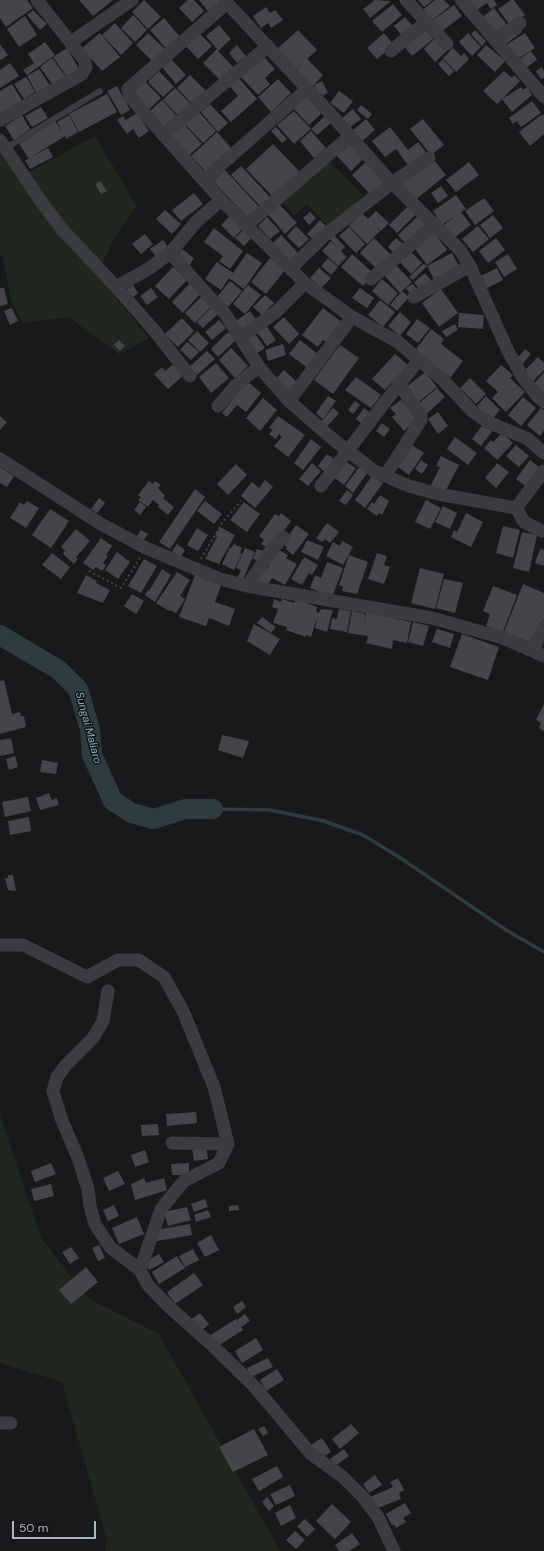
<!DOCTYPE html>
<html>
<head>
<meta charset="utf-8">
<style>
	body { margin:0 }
	#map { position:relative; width:544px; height:1551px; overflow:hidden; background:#19191b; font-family:"DM Sans",sans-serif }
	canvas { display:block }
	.scale { position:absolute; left:12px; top:1521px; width:84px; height:18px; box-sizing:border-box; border:2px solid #abb3bb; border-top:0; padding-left:5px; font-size:12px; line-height:14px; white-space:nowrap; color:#abb3bb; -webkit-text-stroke:3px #141416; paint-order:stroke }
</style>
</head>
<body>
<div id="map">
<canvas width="544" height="1551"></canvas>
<div class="scale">50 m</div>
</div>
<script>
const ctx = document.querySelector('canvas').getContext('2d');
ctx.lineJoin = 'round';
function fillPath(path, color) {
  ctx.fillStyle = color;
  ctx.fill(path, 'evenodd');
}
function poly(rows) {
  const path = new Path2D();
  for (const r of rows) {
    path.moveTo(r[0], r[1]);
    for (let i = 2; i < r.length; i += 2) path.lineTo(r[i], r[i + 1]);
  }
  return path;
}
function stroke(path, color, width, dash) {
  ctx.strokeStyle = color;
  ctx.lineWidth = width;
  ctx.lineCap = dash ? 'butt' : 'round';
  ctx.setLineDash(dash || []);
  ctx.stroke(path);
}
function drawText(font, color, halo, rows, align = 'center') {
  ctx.font = font + ' "DM Sans",sans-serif';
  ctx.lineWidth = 3;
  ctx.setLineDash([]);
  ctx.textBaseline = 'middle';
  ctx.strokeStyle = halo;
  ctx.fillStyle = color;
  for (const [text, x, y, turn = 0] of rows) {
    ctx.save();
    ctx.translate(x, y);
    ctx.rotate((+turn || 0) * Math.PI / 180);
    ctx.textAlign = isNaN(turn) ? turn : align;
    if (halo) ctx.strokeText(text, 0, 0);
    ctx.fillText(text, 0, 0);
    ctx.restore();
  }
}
const green = poly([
	[95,136,137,206,114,238,97,275,149,338,119,354,69,317,24,323,11,301,3,258,0,254,0,142,27,173],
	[327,159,363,195,330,228,307,204,295,215,283,203],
	[0,1115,41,1238,89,1299,159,1334,280,1551,105,1551,107,1540,62,1382,0,1363]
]);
const stream = poly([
	[213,809,270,810,324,821,363,835,399,857,506,930,544,952]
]);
const river = poly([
	[0,635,59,670,78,689,90,729,92,755,113,801,132,813,154,819,185,809,213,809]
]);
const building = poly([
	[0,0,27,0,33,8,6,27,0,18],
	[79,0,113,0,93,16],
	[144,0,161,17,148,29,132,12],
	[188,0,194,0,204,11,192,22,179,8],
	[199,0,219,0,221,2,208,11],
	[375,0,391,1,370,18,363,9],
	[418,0,433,0,424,7],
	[435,0,444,0,450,6,429,23,420,12],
	[468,0,494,0,497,5,491,9,487,3,475,11],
	[511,0,514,0,525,15,510,25,498,9],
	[393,4,402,15,382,32,372,21],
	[454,5,462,16,441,32,432,21],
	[266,7,270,13,275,10,283,20,271,28,268,23,261,28,253,16],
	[494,8,508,26,496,38,480,19],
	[33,10,47,24,40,30,27,15],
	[133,15,147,30,135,42,121,28],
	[25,16,37,35,19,47,7,29],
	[405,17,414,28,403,37,394,26],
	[164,18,182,39,168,51,150,30],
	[115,23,133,43,121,55,102,35],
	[219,25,231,39,218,51,236,70,223,83,203,63,217,49,206,36],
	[423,27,433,39,412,56,402,44],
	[519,27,522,32,503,46,499,41],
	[298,30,317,50,307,59,323,75,313,86,296,70,303,62,296,69,277,49],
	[475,30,486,41,482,46,471,34],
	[197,31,212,46,198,59,184,44],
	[100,33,120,57,102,71,82,48],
	[148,33,167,51,154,63,136,45],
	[384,33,394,45,377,59,367,48],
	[468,33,481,47,472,56,459,42],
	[525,33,535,48,516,60,506,45],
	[436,37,448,50,435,62,424,49],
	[45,42,55,55,27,75,23,70,34,63,28,54],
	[0,44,8,55,1,60,0,59],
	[237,45,246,56,237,63,229,53],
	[486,45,505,61,495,72,477,55],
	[67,48,79,69,68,78,53,57],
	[453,48,461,56,464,53,469,59,456,72,443,58],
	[531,51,537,60,524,69,518,60],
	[263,56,275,69,265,78,270,84,258,95,240,76],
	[52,58,67,78,54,87,40,67],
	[171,59,186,75,176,84,162,67],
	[443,59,454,71,449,76,438,64],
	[10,63,19,76,0,88,0,70],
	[542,67,544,71,544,78,541,79,536,71],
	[39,69,50,86,37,94,27,76],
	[159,71,174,87,163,97,148,82],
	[504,71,512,78,514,75,520,81,497,104,483,91],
	[190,75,208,93,194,106,177,88],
	[237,76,257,99,231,122,221,111,238,96,228,84],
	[26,77,35,92,24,99,14,84],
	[143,79,161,98,148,110,130,92],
	[278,79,291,93,271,112,258,97],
	[322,81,328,93,320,97,314,85],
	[12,84,23,102,2,115,0,111,0,91],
	[117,86,130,110,121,115,107,91],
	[521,87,523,90,527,87,532,95,512,112,502,99],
	[175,88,192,105,180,117,163,100],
	[339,91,353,101,344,113,330,103],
	[107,94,117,112,79,132,69,114],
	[307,94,324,111,309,125,293,108],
	[162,100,178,117,165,130,148,113],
	[532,101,541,113,521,127,517,121,513,124,509,118],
	[210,104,228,123,218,132,201,112],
	[361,105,372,114,368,119,357,110],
	[41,107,48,118,32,127,25,116],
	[353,109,361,119,349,128,342,118],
	[198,111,216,131,203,143,185,124],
	[294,111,311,129,294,144,277,125],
	[137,113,149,131,139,138,133,129,127,134,117,120,123,116,126,120],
	[544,114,544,134,530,146,519,132,541,115,542,116],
	[22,115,30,129,14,140,5,126],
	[69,115,78,132,66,139,65,136,31,157,48,148,53,157,30,169,25,160,29,159,19,144,55,121,63,133,57,122],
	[325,116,332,122,317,135,311,129],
	[366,119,375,130,361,142,352,131],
	[423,119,444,145,431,155,410,129],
	[183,123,202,144,188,156,169,135],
	[276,127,287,139,282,143,271,131],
	[390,127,408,150,418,142,429,156,411,169,396,149,385,157,372,141],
	[311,131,326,148,314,158,300,141],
	[217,132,234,151,208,174,191,156],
	[348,141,364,158,351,171,335,154],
	[273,144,301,173,274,198,246,169],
	[432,158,446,175,414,201,400,183],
	[367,161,386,181,371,195,352,175],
	[469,162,479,175,456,192,446,180],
	[241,166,270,197,260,206,231,175],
	[225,170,260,208,249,219,213,181],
	[100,181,107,191,101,194,95,184],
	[441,186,448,196,438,203,431,193],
	[194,193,203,204,181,221,172,210],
	[456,195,466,209,461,212,471,225,454,238,444,225,455,216,442,225,433,211],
	[484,198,494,211,475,225,465,211],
	[278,203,297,223,285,234,267,213],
	[409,205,417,213,397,233,389,225],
	[165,210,181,224,172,234,156,219],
	[376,211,389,223,381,231,375,226,380,231,367,244,349,226,362,213,368,219],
	[310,212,316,218,309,225,303,218],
	[493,215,503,228,490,238,480,225],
	[230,216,243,228,234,238,221,225],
	[418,216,428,226,407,245,398,235],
	[267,217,280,231,270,239,258,226],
	[320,220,328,228,316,242,307,234],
	[296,226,309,239,299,248,287,236],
	[478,226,489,239,473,252,462,239],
	[349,227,365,244,356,253,339,236],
	[214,228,243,251,230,269,219,261,223,256,204,242],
	[243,230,252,237,244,246,235,238],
	[433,231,447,250,427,265,413,246],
	[145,234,153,244,141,254,132,244],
	[333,234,345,247,341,251,347,257,338,266,322,251,331,241,338,248,329,238],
	[281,235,299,254,289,263,272,244],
	[374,238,392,256,378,270,360,253],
	[396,238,403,244,394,253,388,247],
	[496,238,505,250,488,263,479,251],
	[163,240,171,251,158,260,150,249],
	[182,249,194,258,189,266,177,257],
	[411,252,422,263,411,274,400,262],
	[247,253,262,263,244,289,229,278,221,290,205,279,217,262,233,273],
	[452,253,460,268,435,281,427,266],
	[352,254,374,274,363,286,341,267],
	[508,254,517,269,504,277,495,262],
	[270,258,285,270,266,294,251,282],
	[328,258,338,267,331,275,321,266],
	[394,263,412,282,402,291,409,297,397,311,390,305,400,293,382,273],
	[423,264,427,266,413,280,409,277],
	[173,267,187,280,169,299,155,286],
	[319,268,331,278,321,288,310,278],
	[497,268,503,280,487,288,481,276],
	[425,273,433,283,421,292,414,282],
	[382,279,398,293,388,305,372,291],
	[230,281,242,291,228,307,216,298],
	[190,283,201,293,183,313,172,302],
	[413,284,418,291,411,295,406,288],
	[133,285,138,293,132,298,126,290],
	[248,285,261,295,245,314,233,304],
	[0,288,4,288,8,304,0,306],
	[151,288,158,297,147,305,140,296],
	[360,288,374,298,367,308,352,298],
	[441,289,458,313,439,327,422,303],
	[204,294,214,304,195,323,185,313],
	[265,295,274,303,262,315,253,307],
	[380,300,395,312,383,327,368,315],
	[213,306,220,312,203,328,197,322],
	[12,308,18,321,10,325,4,311],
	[323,308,343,323,328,343,323,340,318,347,302,335],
	[250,311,259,324,245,334,236,321],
	[400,312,411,322,400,336,388,326],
	[459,313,484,315,483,329,458,327],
	[284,317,299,334,289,344,273,327],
	[182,318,194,331,178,347,165,334],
	[417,319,430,328,418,343,406,334],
	[219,320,226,328,212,340,205,332],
	[265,324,276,340,267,346,256,331],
	[455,324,458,330,446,337,442,331],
	[431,329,444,339,441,344,463,361,450,378,428,360,413,353],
	[197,331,209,343,200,352,188,340],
	[253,331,265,348,257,353,245,336],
	[228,332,236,340,218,357,211,349],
	[119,340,125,346,120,351,114,345],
	[300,340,319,355,309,369,289,354],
	[187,342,199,352,191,360,180,350],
	[283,344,286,355,268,361,265,350],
	[340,345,359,358,333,394,314,380],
	[231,348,248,366,235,378,219,360],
	[525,349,531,354,521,366,515,361],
	[207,351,215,359,197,375,189,367],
	[395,354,408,365,385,390,372,379],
	[538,357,544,363,544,370,533,381,524,371],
	[175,363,185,374,168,389,154,374,162,367,165,371],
	[216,363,229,378,211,393,199,377],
	[501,365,513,375,510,378,525,392,506,412,492,398,498,392,486,381],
	[284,370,300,385,290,396,274,381],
	[425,372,437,387,416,404,404,389],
	[544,372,544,393,534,384],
	[356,377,381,395,371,408,345,390],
	[470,378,486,394,476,404,460,388],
	[247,381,261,393,246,412,237,405,227,417,222,413],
	[437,388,445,397,425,415,417,405],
	[328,396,336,401,323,419,316,413],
	[486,396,500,410,491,420,477,406],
	[523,397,536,408,521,426,508,415],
	[263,398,277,410,260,431,246,418],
	[401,400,418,419,404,431,392,417,396,414,390,408],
	[355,401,360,405,353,414,348,410],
	[333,408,339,413,324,430,318,425],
	[364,408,371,413,362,424,356,419],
	[541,408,544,410,544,430,540,436,527,425],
	[438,412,448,426,438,434,428,419],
	[0,416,7,422,0,430],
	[278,416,305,435,288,457,274,446,282,437,279,434,276,439,269,434,273,430,269,428],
	[382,423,390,429,384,437,376,431],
	[484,423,493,430,481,446,472,439],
	[502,433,513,443,498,459,496,459,484,448,491,440,493,442],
	[455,437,477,453,468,465,447,449],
	[311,439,321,447,303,470,294,463],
	[412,445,424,453,409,475,398,467],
	[516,445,529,456,519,467,506,456],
	[327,454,336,461,326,473,318,466],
	[441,456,459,465,445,492,431,485,440,467,436,466],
	[343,460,356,468,344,485,332,476],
	[421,460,428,465,422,474,415,469],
	[530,460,539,467,525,486,516,479],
	[312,463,321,471,308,486,299,479],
	[497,463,509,472,496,488,485,478],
	[236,464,247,475,228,495,217,484],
	[360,466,368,472,353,493,345,486],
	[0,467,14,476,7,487,0,483],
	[372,476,383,483,365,508,355,500],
	[265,480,273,487,255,508,241,496,252,482,259,488],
	[149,481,153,484,155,481,161,485,158,488,165,496,163,498,174,507,168,515,158,507,159,505,153,500,148,507,138,500,141,497,138,495],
	[195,489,205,497,170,549,159,542],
	[347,490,353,495,346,505,339,501],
	[380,495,389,501,382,515,379,513,377,516,367,509,372,502,374,504],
	[99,498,105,503,97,513,91,509],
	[426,500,441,508,430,529,415,522],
	[27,501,39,508,26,528,10,518,20,502,24,505],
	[205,501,222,514,214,524,197,511],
	[140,502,146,507,140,515,134,510],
	[244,502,260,514,247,532,230,520],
	[443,506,457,513,450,529,435,522],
	[50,509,69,521,51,548,32,535],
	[281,513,291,521,270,550,261,544,264,540,259,536,275,514,279,516],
	[466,513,483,522,471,547,451,537,454,530,457,532],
	[327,523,339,532,330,543,325,539,322,542,316,538],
	[296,525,309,534,293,555,286,549,287,547,283,544],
	[503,526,520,530,513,558,496,553],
	[220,527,235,535,219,564,205,559,217,537,215,535],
	[197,528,208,535,198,551,187,545],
	[76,529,90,541,76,557,78,559,74,564,63,554,65,551,61,547],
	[141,530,148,534,143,541,136,537],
	[522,532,537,535,529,572,513,568],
	[101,538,112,546,106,555,108,556,103,563,106,565,102,571,96,567,93,570,83,563],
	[307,540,324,547,318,560,301,552],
	[342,541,353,547,343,565,326,556,333,542,340,546],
	[177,544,185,550,180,558,172,551],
	[234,544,242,548,240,553,242,554,234,570,222,564,230,547,231,548],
	[245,548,255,552,243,579,238,577,241,570,236,568],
	[257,549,264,551,261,561,253,559],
	[277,549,288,555,286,558,297,564,285,585,272,578,267,586,256,580,263,567,267,569],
	[540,549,544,550,544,566,535,563],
	[117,552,130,562,118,579,105,570],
	[52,553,70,567,61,579,42,565],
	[377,553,387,556,384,565,390,567,384,584,368,579],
	[349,555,368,562,357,594,342,591,343,587,339,585],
	[304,557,318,565,312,575,309,573,302,585,291,579],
	[144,559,157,566,141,593,128,586],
	[327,562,343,568,333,595,327,593,327,595,310,588,315,575,321,578],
	[420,568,444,574,435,609,411,603],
	[162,569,171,575,155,602,145,595,148,590,149,591],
	[177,572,190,580,180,596,185,599,176,613,170,610,169,611,156,603],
	[86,575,97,581,96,583,110,590,103,603,77,593],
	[195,575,221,585,215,602,235,609,229,626,209,618,206,626,179,617],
	[444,579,463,583,455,613,436,608],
	[523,584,544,593,544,619,534,644,504,632],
	[493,586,517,595,503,632,486,626,490,614,483,611],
	[132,594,144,601,136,614,124,606],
	[274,599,281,602,282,599,294,603,296,599,317,607,316,612,319,613,321,609,333,610,327,632,315,628,318,615,311,637,306,635,306,637,286,630,287,627,273,623,278,609,272,607],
	[339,609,351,611,347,632,330,629,332,618,337,619],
	[352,611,365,614,364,625,366,612,411,622,407,643,393,640,392,649,366,643,368,636,348,633],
	[262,617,276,627,271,633,257,623],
	[413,622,429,626,423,646,408,642],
	[254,624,280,639,270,655,247,641],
	[437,629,454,634,450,648,432,642],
	[462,634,499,647,488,680,450,667],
	[4,680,12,714,20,712,21,716,24,716,26,727,0,734,0,681],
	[544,704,544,731,539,728,541,723,536,720],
	[222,735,249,741,243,758,218,750],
	[11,738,14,753,0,756,0,740],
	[15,756,18,767,9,770,6,759],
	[42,760,58,763,56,774,40,772],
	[49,793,52,800,57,798,59,805,40,810,36,798],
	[28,797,31,811,5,817,2,802],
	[29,817,31,831,10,835,8,821],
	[8,875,13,875,16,891,8,890,5,878,8,878],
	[196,1112,197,1123,167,1126,166,1114],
	[158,1124,159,1135,142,1136,141,1125],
	[206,1146,208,1159,194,1161,192,1148],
	[145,1150,149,1162,135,1167,131,1155],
	[51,1163,56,1174,35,1182,31,1171],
	[189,1163,189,1175,172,1175,171,1164],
	[118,1171,125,1184,109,1191,103,1178],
	[144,1178,146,1183,164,1178,167,1190,135,1200,131,1184],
	[51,1184,54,1196,34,1201,31,1189],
	[205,1199,208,1207,194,1212,191,1204],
	[114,1205,119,1216,108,1221,103,1210],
	[238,1205,239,1210,229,1211,229,1206],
	[187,1207,191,1220,168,1226,164,1212],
	[208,1210,211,1217,196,1222,194,1215],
	[137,1217,144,1234,119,1244,112,1228],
	[190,1224,192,1235,157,1241,155,1230],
	[211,1235,219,1250,205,1257,197,1243],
	[99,1245,105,1258,98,1261,92,1248],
	[71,1247,79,1258,70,1264,62,1252],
	[193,1249,199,1260,185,1267,179,1256],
	[159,1254,164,1262,149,1270,145,1262],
	[177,1256,185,1268,159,1284,152,1272],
	[86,1267,98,1282,71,1304,59,1290],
	[194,1273,203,1285,175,1304,167,1292],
	[242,1301,246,1307,237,1314,233,1307],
	[200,1313,209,1324,200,1332,190,1320],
	[245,1314,250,1321,241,1327,237,1320],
	[236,1319,243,1330,216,1347,209,1336],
	[256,1338,263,1350,242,1363,235,1351],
	[268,1358,273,1367,251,1377,247,1368],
	[277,1369,284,1380,266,1391,260,1380],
	[351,1424,359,1433,340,1449,332,1439],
	[264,1426,268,1433,263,1436,258,1429],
	[254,1429,268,1455,233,1472,219,1447],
	[322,1438,331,1452,320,1459,311,1445],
	[344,1449,349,1456,335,1466,330,1459],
	[277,1466,283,1477,259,1491,252,1479],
	[375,1475,382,1485,369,1493,363,1484],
	[398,1478,404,1490,399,1493,401,1499,375,1509,370,1497,393,1487,390,1482],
	[290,1485,295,1496,276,1505,270,1494],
	[267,1497,274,1506,269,1511,262,1502],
	[405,1503,411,1513,403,1518,406,1522,396,1528,394,1524,392,1525,386,1514],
	[332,1504,351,1522,335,1539,316,1521],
	[290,1505,296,1518,281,1526,275,1513],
	[305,1519,315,1529,307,1537,297,1526],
	[295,1531,305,1540,296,1549,286,1540],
	[352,1533,360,1544,349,1551,339,1551,335,1545]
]);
const path = poly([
	[201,559,222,523,241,501],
	[89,571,121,588,140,558]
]);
const lane = poly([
	[6,148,100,91]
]);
const street = poly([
	[406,0,447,44],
	[461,0,544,97],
	[227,3,327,110,392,183,460,250,470,266,508,351,522,376,538,397,544,402],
	[495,40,520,23],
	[71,42,132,0],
	[391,51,426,22],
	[0,120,82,74,86,67,85,61,37,0],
	[163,135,268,46],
	[0,140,40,200,61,228,116,287,150,268,170,253,196,222,221,200,130,97,128,89,227,3,225,0],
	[204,180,307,89],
	[221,200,305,283,352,317,398,342,442,379,472,411,488,422,528,439,544,453],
	[247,225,350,136],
	[170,253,226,315,259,367,289,401,335,441,374,471,409,486,438,494,516,508,544,471],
	[290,269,325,235,392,183,429,158],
	[371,279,434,225],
	[116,287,153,329,190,376],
	[414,297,470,266],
	[240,338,276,312,305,283],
	[289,401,352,317],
	[218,406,236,385,259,367],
	[0,459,101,524,146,548,220,579,247,586,432,618,503,638,544,656],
	[385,476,421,420,421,416,399,384],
	[321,486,385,402,419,360],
	[516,508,524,522,542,531],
	[247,586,269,553,283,537],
	[533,651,544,627],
	[0,945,23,945,87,977,118,960,139,960,164,977,183,1011,214,1087,228,1144,219,1163,184,1181,161,1209,140,1270],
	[108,991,103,1021,93,1038,66,1065,57,1077,53,1091,61,1118,78,1158,88,1189,90,1206,95,1224,110,1247,140,1270,148,1285,168,1306,213,1346,254,1386,311,1454,343,1477,363,1497,378,1517,394,1551],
	[172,1143,228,1144],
	[0,1423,11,1423]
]);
const waterNames = [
	["Sungai Maliaro",88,728,75]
];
fillPath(green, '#1f271e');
stroke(stream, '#2e3c40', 3.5);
stroke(river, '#2e3c40', 20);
fillPath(building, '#434548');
stroke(path, '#404447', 2, [2, 3]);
stroke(lane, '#3a3c40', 6);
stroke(street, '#3a3c40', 13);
drawText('italic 11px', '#81aab7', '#141416', waterNames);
</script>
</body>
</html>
